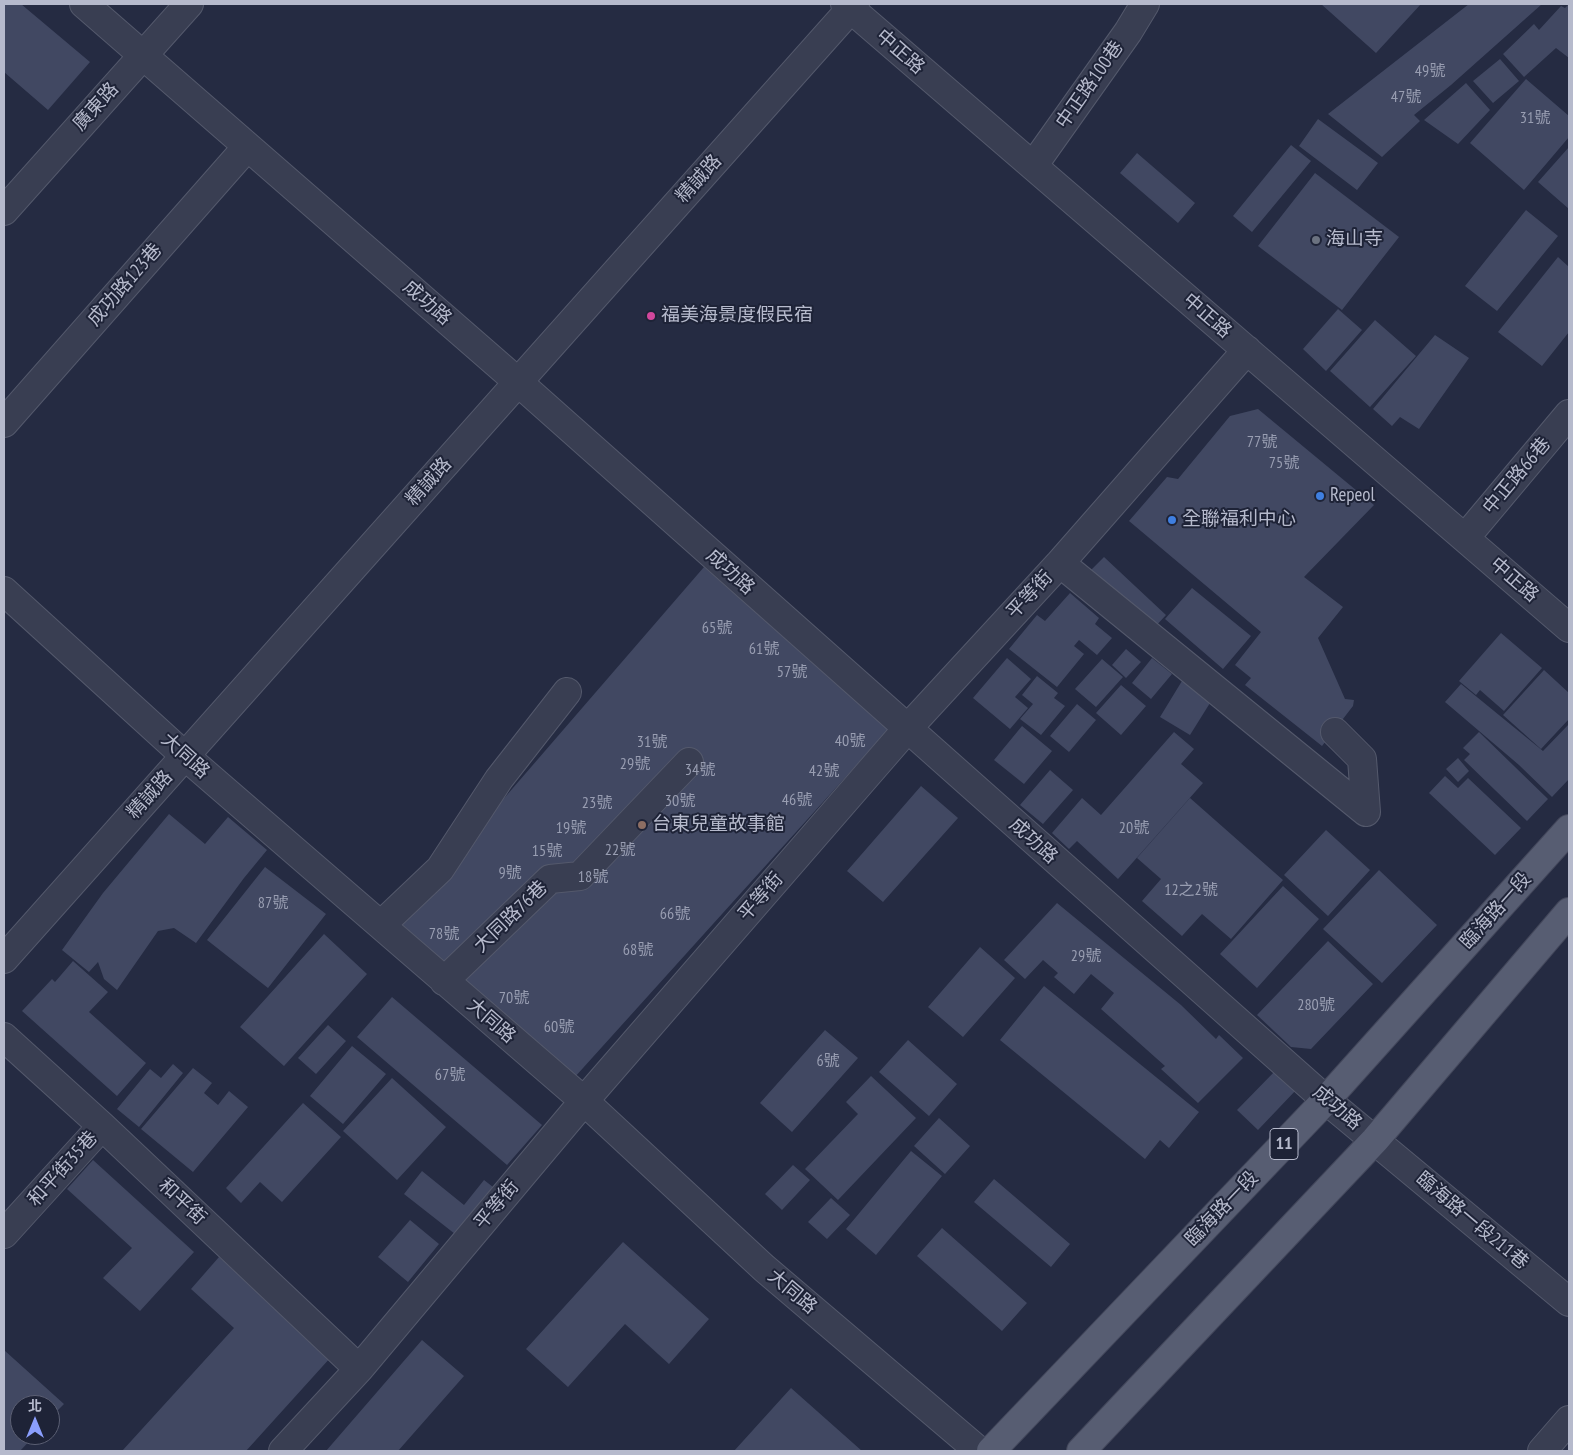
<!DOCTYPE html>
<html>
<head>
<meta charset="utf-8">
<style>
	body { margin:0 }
	#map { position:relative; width:1573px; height:1455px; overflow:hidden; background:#252b42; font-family:"PT Sans Narrow","Noto Sans TC",sans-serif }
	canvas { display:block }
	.frame { position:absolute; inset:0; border:5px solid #b6bacc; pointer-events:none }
	.north { position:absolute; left:10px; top:1395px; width:50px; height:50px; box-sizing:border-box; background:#1e2337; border:1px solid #5b5f73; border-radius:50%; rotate:0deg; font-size:14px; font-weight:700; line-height:20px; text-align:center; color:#b6bacc }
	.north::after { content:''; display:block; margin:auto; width:18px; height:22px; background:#8a9efd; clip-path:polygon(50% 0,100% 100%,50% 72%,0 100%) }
</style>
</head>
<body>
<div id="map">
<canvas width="1573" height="1455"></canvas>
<div class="frame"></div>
<div class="north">北</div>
</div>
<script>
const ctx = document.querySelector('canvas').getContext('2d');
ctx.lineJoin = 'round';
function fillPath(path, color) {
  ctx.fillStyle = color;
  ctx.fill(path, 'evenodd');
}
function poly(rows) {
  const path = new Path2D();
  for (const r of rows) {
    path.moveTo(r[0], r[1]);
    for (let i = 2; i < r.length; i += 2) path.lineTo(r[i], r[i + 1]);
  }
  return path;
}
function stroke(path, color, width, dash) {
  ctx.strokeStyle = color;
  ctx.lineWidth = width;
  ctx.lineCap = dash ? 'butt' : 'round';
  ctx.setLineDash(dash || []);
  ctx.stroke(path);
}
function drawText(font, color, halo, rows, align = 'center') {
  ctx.font = font + ' "PT Sans Narrow","Noto Sans TC",sans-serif';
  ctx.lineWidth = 4;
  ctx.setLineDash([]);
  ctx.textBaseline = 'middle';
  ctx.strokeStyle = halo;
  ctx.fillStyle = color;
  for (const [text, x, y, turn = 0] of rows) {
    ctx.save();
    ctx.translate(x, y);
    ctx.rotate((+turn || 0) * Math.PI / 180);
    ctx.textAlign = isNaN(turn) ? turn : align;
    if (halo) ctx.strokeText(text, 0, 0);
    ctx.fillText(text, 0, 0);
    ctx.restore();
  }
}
const building = poly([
	[4,4,21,4,90,62,48,110,4,72],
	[1321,4,1421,4,1376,53],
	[1469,4,1542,4,1451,85,1414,115,1420,121,1382,157,1328,114],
	[1569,4,1569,58,1556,48,1524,77,1503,54,1534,24,1539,30,1561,6,1565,8],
	[1500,59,1519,81,1493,103,1473,81],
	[1526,79,1569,116,1569,137,1524,190,1470,143],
	[1466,83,1490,110,1458,144,1424,120],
	[1318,119,1378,163,1357,190,1299,146],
	[1291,145,1311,161,1252,232,1233,216],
	[1569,147,1569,209,1538,182],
	[1137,153,1195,203,1178,223,1120,173],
	[1315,173,1399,237,1342,310,1258,246],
	[1526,210,1558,236,1497,311,1465,286],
	[1558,257,1569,267,1569,332,1542,366,1498,332],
	[1338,309,1362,330,1326,371,1303,349],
	[1375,320,1416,356,1370,407,1330,371],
	[1435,335,1469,358,1419,429,1400,417,1392,426,1373,409],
	[1258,409,1374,505,1304,577,1343,607,1318,638,1345,699,1354,700,1353,706,1322,746,1245,685,1251,678,1235,665,1261,632,1129,521,1167,477,1178,479,1230,416],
	[1104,557,1166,615,1154,628,1090,571],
	[704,567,889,729,574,1078,398,921],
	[1192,588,1251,636,1223,669,1165,619],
	[1070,593,1099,618,1095,624,1112,638,1097,655,1079,640,1074,646,1084,654,1057,687,1009,649,1037,615,1045,621],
	[1501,633,1542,668,1504,711,1480,690,1476,695,1459,681],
	[1126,649,1141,662,1126,678,1112,665],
	[1007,658,1031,679,1015,697,1028,708,1010,729,973,698],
	[1152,658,1172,674,1151,699,1132,683],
	[1102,659,1123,677,1096,707,1075,689],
	[1544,670,1569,693,1569,719,1541,749,1503,715],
	[1037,676,1058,693,1054,698,1065,706,1041,735,1020,719,1033,704,1022,695],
	[1185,676,1215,695,1190,735,1160,717],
	[1461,684,1543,751,1569,724,1569,779,1552,797,1519,765,1445,702],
	[1121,685,1146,706,1121,735,1096,713],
	[1077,704,1096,720,1069,752,1050,736],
	[1022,726,1052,751,1024,784,994,760],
	[1174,732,1194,749,1181,764,1203,783,1118,879,1077,841,1069,849,1052,833,1082,798,1101,815],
	[1479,732,1548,799,1527,821,1464,760,1470,754,1463,748],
	[1458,758,1469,771,1458,782,1446,769],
	[1050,770,1073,790,1043,824,1020,805],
	[1445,776,1458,788,1468,778,1521,828,1495,855,1429,793],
	[921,786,958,818,883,902,847,871],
	[1190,798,1283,880,1231,939,1202,914,1182,936,1142,901,1161,879,1137,858],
	[169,814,205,844,228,817,267,850,244,878,196,943,174,928,158,931,117,990,104,979,98,962,89,972,62,950,103,893],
	[1326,830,1370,870,1328,916,1284,875],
	[265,867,326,914,268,988,207,940],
	[1379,870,1437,925,1382,983,1323,929],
	[1283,886,1319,919,1257,988,1220,954],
	[1057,903,1181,1005,1216,1039,1219,1035,1243,1058,1198,1103,1161,1069,1165,1066,1101,1009,1114,993,1091,974,1074,994,1054,977,1058,973,1043,960,1025,979,1004,960],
	[324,934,367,974,284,1066,240,1027],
	[1328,941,1373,984,1311,1049,1291,1047,1257,1015],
	[980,947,1015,978,963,1037,928,1007],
	[73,961,108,992,89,1012,146,1063,117,1096,22,1011,52,979,55,982],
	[1044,986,1199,1112,1169,1148,1160,1140,1145,1159,1000,1040],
	[392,997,542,1125,507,1165,357,1037],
	[328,1025,346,1041,316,1074,298,1058],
	[825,1030,858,1058,792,1132,760,1103],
	[908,1040,957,1084,929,1116,879,1072],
	[352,1046,386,1074,343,1124,310,1096],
	[173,1064,183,1073,139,1127,117,1109,150,1069,161,1078],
	[193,1068,212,1083,204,1093,218,1105,229,1091,248,1107,193,1172,141,1129],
	[1276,1070,1297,1089,1258,1130,1237,1110],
	[871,1076,916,1118,838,1200,805,1169,858,1114,846,1102],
	[392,1078,446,1127,397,1180,343,1131],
	[303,1103,341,1137,282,1202,260,1182,241,1203,226,1188],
	[939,1118,970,1146,945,1174,914,1146],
	[911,1151,942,1176,876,1255,846,1229],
	[93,1160,194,1252,140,1311,103,1278,132,1248,67,1189],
	[793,1165,810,1180,782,1210,765,1194],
	[422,1171,464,1205,484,1180,493,1187,455,1234,404,1194],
	[994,1179,1070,1244,1051,1267,974,1202],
	[831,1198,850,1215,827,1239,808,1222],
	[410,1220,439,1244,408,1282,378,1257],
	[942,1228,1027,1303,1002,1331,917,1256],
	[623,1242,709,1319,669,1364,625,1324,568,1387,526,1349],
	[219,1257,331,1357,246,1451,122,1451,234,1328,191,1289],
	[422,1340,464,1376,398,1451,326,1451],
	[4,1350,64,1404,50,1418,50,1405,20,1405,20,1435,35,1435,20,1451,4,1451],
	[791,1388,862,1451,734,1451]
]);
const minor = poly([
	[84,4,518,382,1326,1100,1569,1302],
	[845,4,1569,628],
	[1033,166,1128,32,1145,4],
	[4,211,189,4],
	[4,423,247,147],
	[1465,538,1569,414],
	[1060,563,1366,812,1362,759,1335,732],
	[4,591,185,756,584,1101,764,1268,979,1451],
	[381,925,440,869,499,779,567,692],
	[4,959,855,4],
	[444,981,550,879,580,876,689,762],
	[4,1037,102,1126,359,1369],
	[4,1234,102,1126],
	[283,1451,359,1369,584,1101,907,729,1060,563,1247,350],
	[1542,1451,1569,1420]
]);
const major = poly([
	[991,1451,1326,1100,1569,829],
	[1081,1451,1375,1140,1569,912]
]);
const markers = [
	[1316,240,5,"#6b7280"],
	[651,316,5,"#d1479c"],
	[1320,496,5,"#3f7fe0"],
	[1172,520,5,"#3f7fe0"],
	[642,825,5,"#8d6e63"]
];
const numberNames = [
	["49號",1430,71],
	["47號",1406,97],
	["31號",1535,118],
	["77號",1262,442],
	["75號",1284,463],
	["65號",717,628],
	["61號",764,649],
	["57號",792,672],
	["40號",850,741],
	["31號",652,742],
	["29號",635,764],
	["34號",700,770],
	["42號",824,771],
	["46號",797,800],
	["30號",680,801],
	["23號",597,803],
	["19號",571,828],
	["20號",1134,828],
	["22號",620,850],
	["15號",547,851],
	["9號",510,873],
	["18號",593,877],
	["12之2號",1191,890],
	["87號",273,903],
	["66號",675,914],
	["78號",444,934],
	["68號",638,950],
	["29號",1086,956],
	["70號",514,998],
	["280號",1316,1005],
	["60號",559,1027],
	["6號",828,1061],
	["67號",450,1075]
];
const shields = [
	[1284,1144,28]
];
const shieldNames = [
	["11",1284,1144]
];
const streetNames = [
	["中正路",900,52,41],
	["中正路100巷",1090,85,-55],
	["廣東路",96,107,-48],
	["精誠路",699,179,-48],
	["成功路123巷",125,285,-49],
	["成功路",427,303,41],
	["中正路",1207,316,41],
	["中正路66巷",1517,476,-50],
	["精誠路",429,482,-48],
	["成功路",730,572,42],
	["中正路",1514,580,41],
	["平等街",1030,595,-47],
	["大同路",185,756,42],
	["精誠路",150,795,-48],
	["成功路",1033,841,42],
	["平等街",761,897,-49],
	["臨海路一段",1496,911,-48],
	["大同路76巷",511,917,-44],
	["大同路",491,1021,41],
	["成功路",1337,1108,40],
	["和平街35巷",63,1169,-48],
	["和平街",182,1202,43],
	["平等街",497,1205,-50],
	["臨海路一段",1222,1209,-46],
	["臨海路一段211巷",1472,1221,40],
	["大同路",792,1292,40]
];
const poiNames = [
	["海山寺",1326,240],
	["福美海景度假民宿",661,316],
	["Repeol",1330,496],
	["全聯福利中心",1182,520],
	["台東兒童故事館",652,825]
];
fillPath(building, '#414862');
stroke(minor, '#54596c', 30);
stroke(major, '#43475b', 30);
stroke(minor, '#393e52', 28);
stroke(major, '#575d72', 28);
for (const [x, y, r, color] of markers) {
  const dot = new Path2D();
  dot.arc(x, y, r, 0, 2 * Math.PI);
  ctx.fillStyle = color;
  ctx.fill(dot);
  stroke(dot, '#1e2337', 2);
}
drawText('16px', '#999eb2', null, numberNames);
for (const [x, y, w] of shields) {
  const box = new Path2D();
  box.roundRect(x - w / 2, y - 15.5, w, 31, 4);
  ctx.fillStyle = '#1e2337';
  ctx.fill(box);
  stroke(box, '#b6bacc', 1);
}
drawText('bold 18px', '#b6bacc', null, shieldNames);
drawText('19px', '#b6bacc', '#1e2337', streetNames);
drawText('19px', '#b6bacc', '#1e2337', poiNames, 'left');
</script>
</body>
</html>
